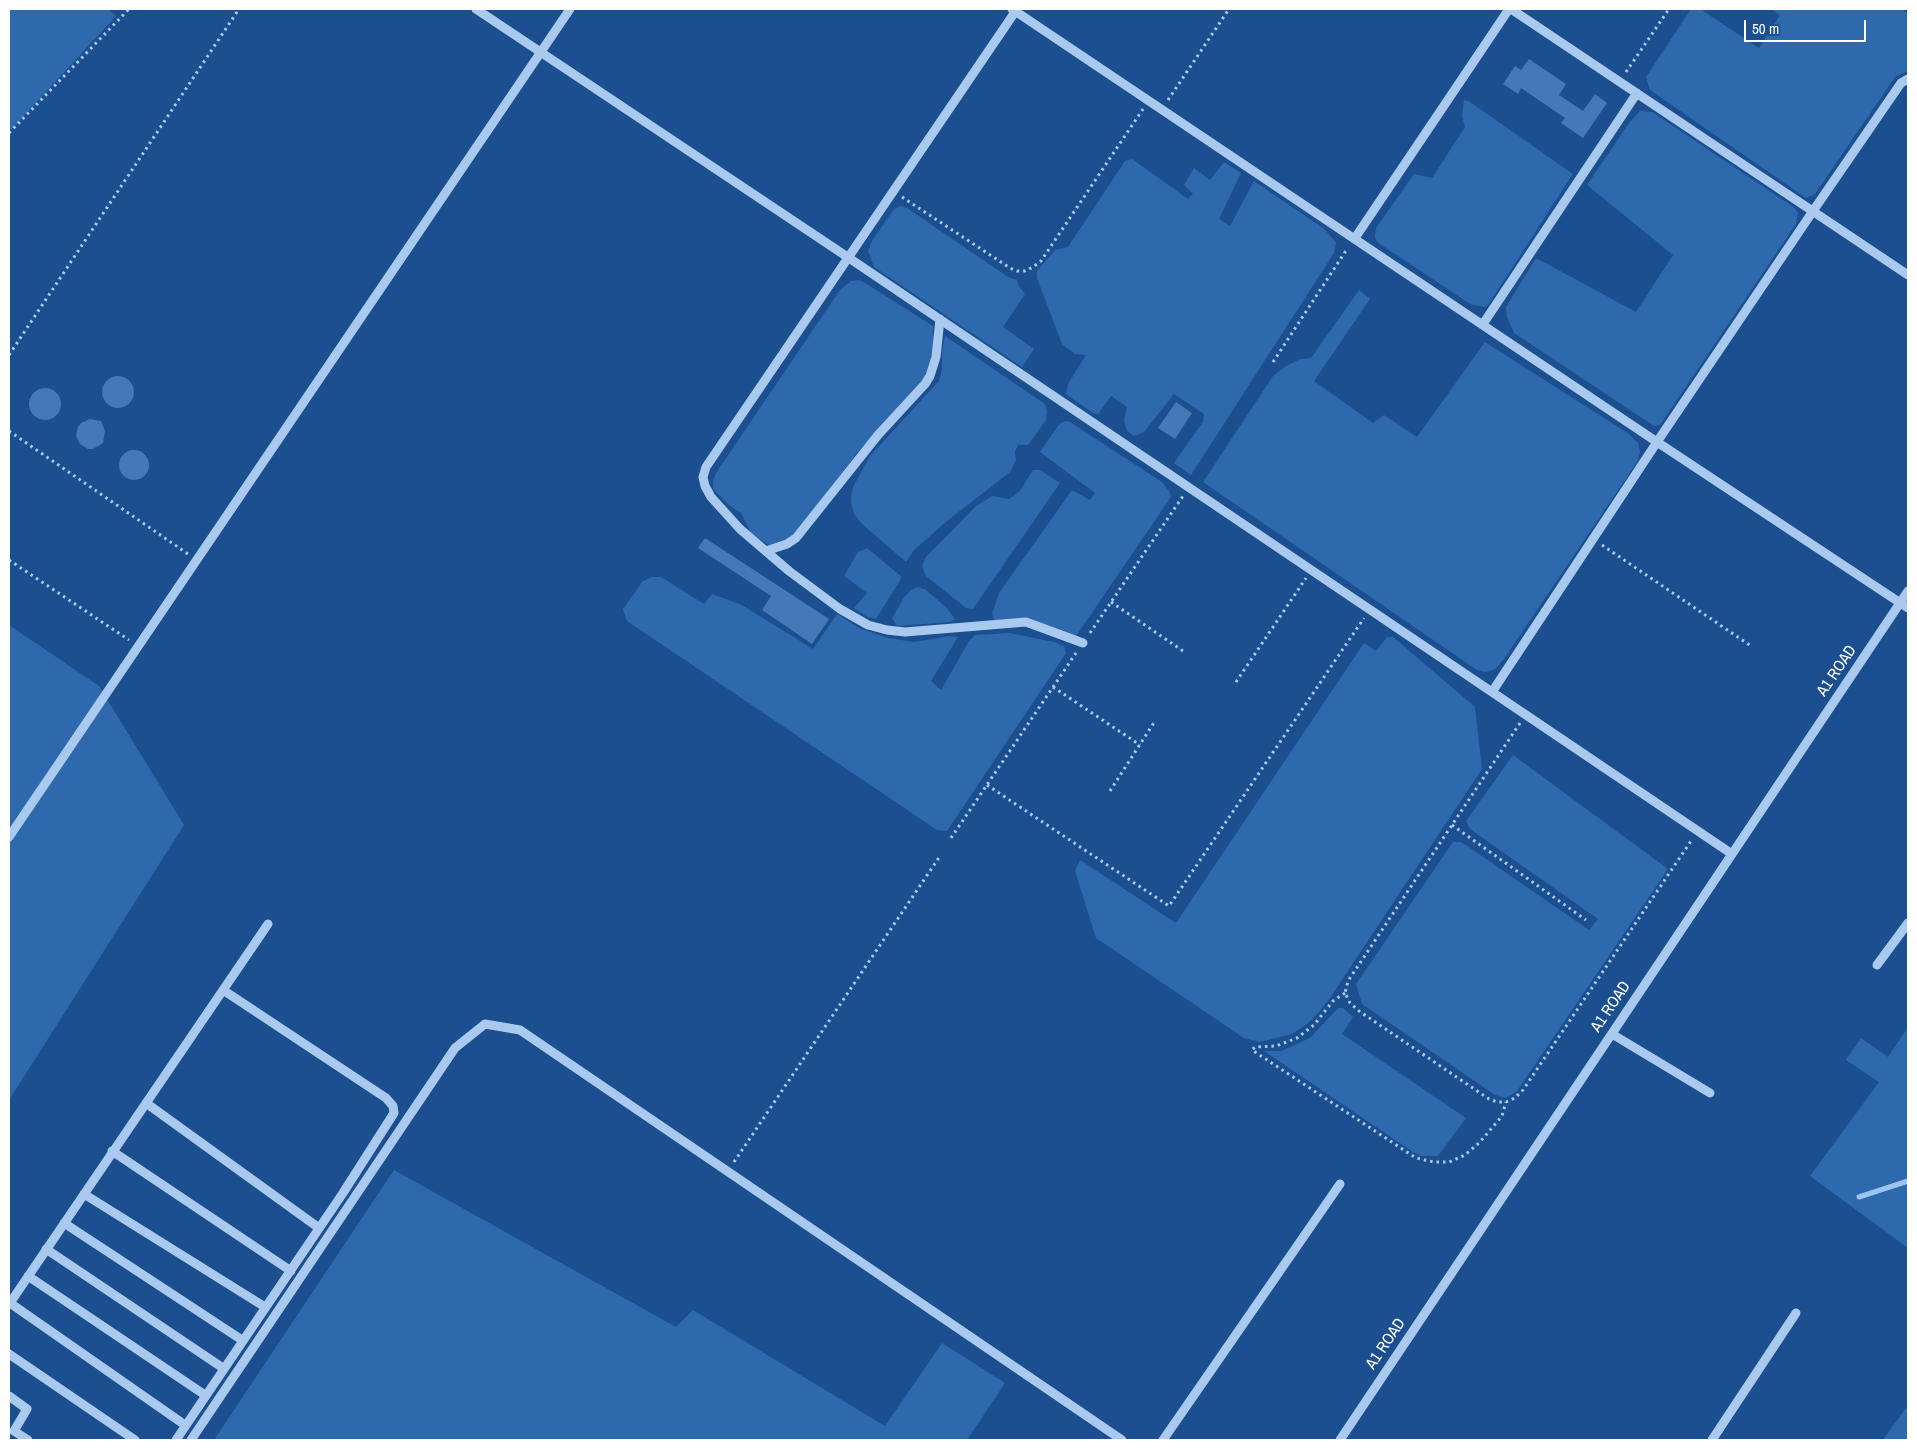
<!DOCTYPE html>
<html>
<head>
<meta charset="utf-8">
<style>
	body { margin:0 }
	#map { position:relative; width:1917px; height:1449px; overflow:hidden; background:#1b4f8f; font-family:"Archivo Narrow",sans-serif }
	canvas { display:block }
	.frame { position:absolute; inset:0; border:10px solid #fff; pointer-events:none }
	.scale { position:absolute; left:1744px; top:20px; width:122px; height:22px; box-sizing:border-box; border:2px solid #fff; border-top:0; padding-left:6px; font-size:15px; line-height:18px; white-space:nowrap; color:#fff; -webkit-text-stroke:4px #1b4f8f; paint-order:stroke }
</style>
</head>
<body>
<div id="map">
<canvas width="1917" height="1449"></canvas>
<div class="frame"></div>
<div class="scale">50 m</div>
</div>
<script>
const ctx = document.querySelector('canvas').getContext('2d');
ctx.lineJoin = 'round';
function fillPath(path, color) {
  ctx.fillStyle = color;
  ctx.fill(path, 'evenodd');
}
function poly(rows) {
  const path = new Path2D();
  for (const r of rows) {
    if (r.length === 3) {
      path.moveTo(r[0] + r[2], r[1]);
      path.arc(r[0], r[1], r[2], 0, 2 * Math.PI);
      continue;
    }
    path.moveTo(r[0], r[1]);
    for (let i = 2; i < r.length; i += 2) path.lineTo(r[i], r[i + 1]);
  }
  return path;
}
function stroke(path, color, width, dash) {
  ctx.strokeStyle = color;
  ctx.lineWidth = width;
  ctx.lineCap = dash ? 'butt' : 'round';
  ctx.setLineDash(dash || []);
  ctx.stroke(path);
}
function drawText(font, color, halo, rows, align = 'center') {
  ctx.font = font + ' "Archivo Narrow",sans-serif';
  ctx.lineWidth = 4;
  ctx.setLineDash([]);
  ctx.textBaseline = 'middle';
  ctx.strokeStyle = halo;
  ctx.fillStyle = color;
  for (const [text, x, y, turn = 0] of rows) {
    ctx.save();
    ctx.translate(x, y);
    ctx.rotate((+turn || 0) * Math.PI / 180);
    ctx.textAlign = isNaN(turn) ? turn : align;
    if (halo) ctx.strokeText(text, 0, 0);
    ctx.fillText(text, 0, 0);
    ctx.restore();
  }
}
const green = poly([
	[9,9,108,9,116,16,9,132],
	[1691,9,1700,9,1759,48,1780,15,1771,9,1901,9,1908,13,1908,71,1895,77,1815,194,1806,198,1650,90,1646,77],
	[1464,100,1470,102,1573,174,1488,305,1484,307,1470,304,1377,242,1375,237,1376,228,1414,174,1432,178,1465,127,1462,116],
	[1640,111,1652,112,1792,206,1798,212,1796,224,1660,425,1654,426,1514,333,1507,317,1506,307,1536,258,1636,312,1673,255,1587,185,1629,123],
	[1132,159,1188,199,1193,194,1184,185,1194,168,1210,180,1224,162,1241,173,1219,219,1230,226,1254,181,1323,228,1336,242,1334,253,1191,475,1174,463,1203,422,1204,414,1174,394,1144,432,1134,436,1127,431,1124,420,1127,407,1111,396,1098,414,1093,413,1066,394,1068,384,1086,355,1075,354,1062,344,1037,278,1037,271,1055,250,1068,247,1125,161],
	[900,206,907,208,1008,277,1017,280,1019,286,1025,294,1003,327,1034,349,1022,367,874,267,868,251,872,241,894,209],
	[859,280,865,283,933,326,933,352,928,371,918,387,856,454,817,506,790,538,778,544,770,546,751,533,741,513,730,506,713,489,713,481,716,473,840,290,851,281],
	[1359,290,1370,299,1314,381,1373,423,1384,415,1417,437,1485,342,1629,434,1638,443,1640,452,1637,462,1504,659,1495,669,1486,672,1477,670,1203,482,1273,376,1286,366,1300,359,1311,358],
	[945,336,1045,404,1047,411,1046,420,1028,445,1018,445,1015,452,1016,461,1010,472,947,521,914,550,906,562,862,524,854,514,851,503,851,497,853,487,870,456,939,381,942,370,942,352],
	[1066,421,1070,422,1162,482,1169,491,1171,497,1076,636,1006,620,995,620,992,614,999,593,1072,490,1090,500,1095,493,1040,452,1060,423],
	[1033,470,1040,470,1060,483,973,609,966,608,926,576,922,566,926,557,976,506,992,496,1009,499,1020,491],
	[867,548,902,577,876,619,867,617,854,608,867,593,844,576,858,552],
	[652,577,661,577,704,604,712,594,742,605,813,649,837,614,859,628,888,638,914,642,951,636,958,637,931,681,941,690,969,641,975,635,1010,633,1054,642,1064,646,1066,653,947,831,937,830,627,621,623,609,643,581],
	[918,587,926,590,947,608,955,619,950,622,897,626,892,618,905,596,911,590],
	[9,625,99,686,184,825,9,1100],
	[1387,637,1393,637,1475,707,1482,769,1330,998,1318,1013,1307,1024,1292,1034,1260,1042,1244,1038,1096,938,1075,871,1080,860,1176,923,1364,643,1376,651],
	[1513,755,1668,869,1517,1091,1506,1098,1495,1095,1362,1004,1356,984,1453,842,1460,842,1466,845,1589,930,1598,919,1470,829,1466,821],
	[1338,1008,1343,1008,1353,1017,1342,1034,1466,1118,1438,1156,1421,1156,1413,1152,1264,1051,1281,1051,1310,1038],
	[1908,1027,1908,1248,1810,1176,1879,1082,1846,1060,1861,1038,1888,1057],
	[394,1170,676,1327,693,1310,885,1426,942,1343,1005,1383,967,1440,214,1440],
	[1908,1405,1908,1440,1883,1440]
]);
const stream = poly([
	[1859,1197,1908,1181]
]);
const building = poly([
	[1529,59,1566,84,1559,95,1583,111,1595,94,1607,103,1583,138,1561,123,1565,118,1521,88,1518,94,1503,84,1515,66,1521,70],
	[118,392,16],
	[45,404,16],
	[1176,402,1192,413,1175,439,1158,428],
	[90,419,101,421,105,431,103,443,93,449,88,449,80,444,76,436,78,427,81,423],
	[134,465,15],
	[705,538,829,619,812,644,762,610,771,596,698,548]
]);
const path = poly([
	[1626,72,1669,9],
	[1168,100,1229,9],
	[9,133,129,9],
	[902,197,1010,268,1017,271,1025,271,1033,267,1041,261,1143,109],
	[9,355,239,9],
	[1273,362,1347,249],
	[9,431,188,554],
	[1602,545,1751,646],
	[9,560,129,640],
	[1111,602,1186,653],
	[1090,633,1183,496],
	[1236,682,1306,578],
	[1053,687,1140,745],
	[1520,723,1348,981,1345,993,1350,1003,1359,1011,1489,1099,1497,1102,1506,1102,1515,1098,1523,1090,1691,841],
	[987,785,1169,906,1364,618],
	[1110,791,1155,721],
	[1452,825,1586,920],
	[951,838,1076,653],
	[1345,993,1333,1001,1314,1025,1297,1038,1276,1046,1255,1047,1252,1050,1416,1158,1434,1162,1449,1162,1465,1155,1480,1142,1502,1116,1506,1102],
	[734,1162,940,856]
]);
const minor = poly([
	[476,9,849,258,1732,854],
	[1012,9,1657,442,1908,608],
	[1017,9,706,467,703,477,705,486,711,497,740,529,789,571,840,609,868,625,887,630,905,632,1026,622,1083,643],
	[1511,9,1908,275],
	[1355,238,1509,9],
	[1483,324,1637,93],
	[766,551,787,544,796,538,878,435,925,384,930,376,936,357,940,319],
	[1492,692,1657,442,1813,211,1901,83,1908,79],
	[9,837,570,9],
	[1877,965,1908,923],
	[1612,1034,1710,1093],
	[146,1103,319,1228],
	[112,1151,291,1271],
	[84,1194,265,1307],
	[64,1223,242,1340],
	[46,1249,223,1368],
	[28,1276,205,1395],
	[9,1354,135,1440],
	[9,1396,27,1409,14,1431,28,1440],
	[185,1425,10,1303,268,924],
	[176,1440,343,1193,394,1113,393,1106,386,1098,223,990],
	[191,1440,455,1048,485,1024,520,1030,1122,1440],
	[1163,1440,1340,1184],
	[1340,1440,1908,591],
	[1712,1440,1796,1313]
]);
const streetNames = [
	["A1 ROAD",1837,671,-56],
	["A1 ROAD",1611,1007,-56],
	["A1 ROAD",1386,1344,-56]
];
fillPath(green, '#2e69ad');
stroke(stream, '#9cc4f0', 5);
fillPath(building, '#4478b7');
stroke(path, '#a9c9ee', 3, [2.5, 4]);
stroke(minor, '#a9c9ee', 9);
drawText('16px', '#fff', '#1b4f8f', streetNames);
</script>
</body>
</html>
